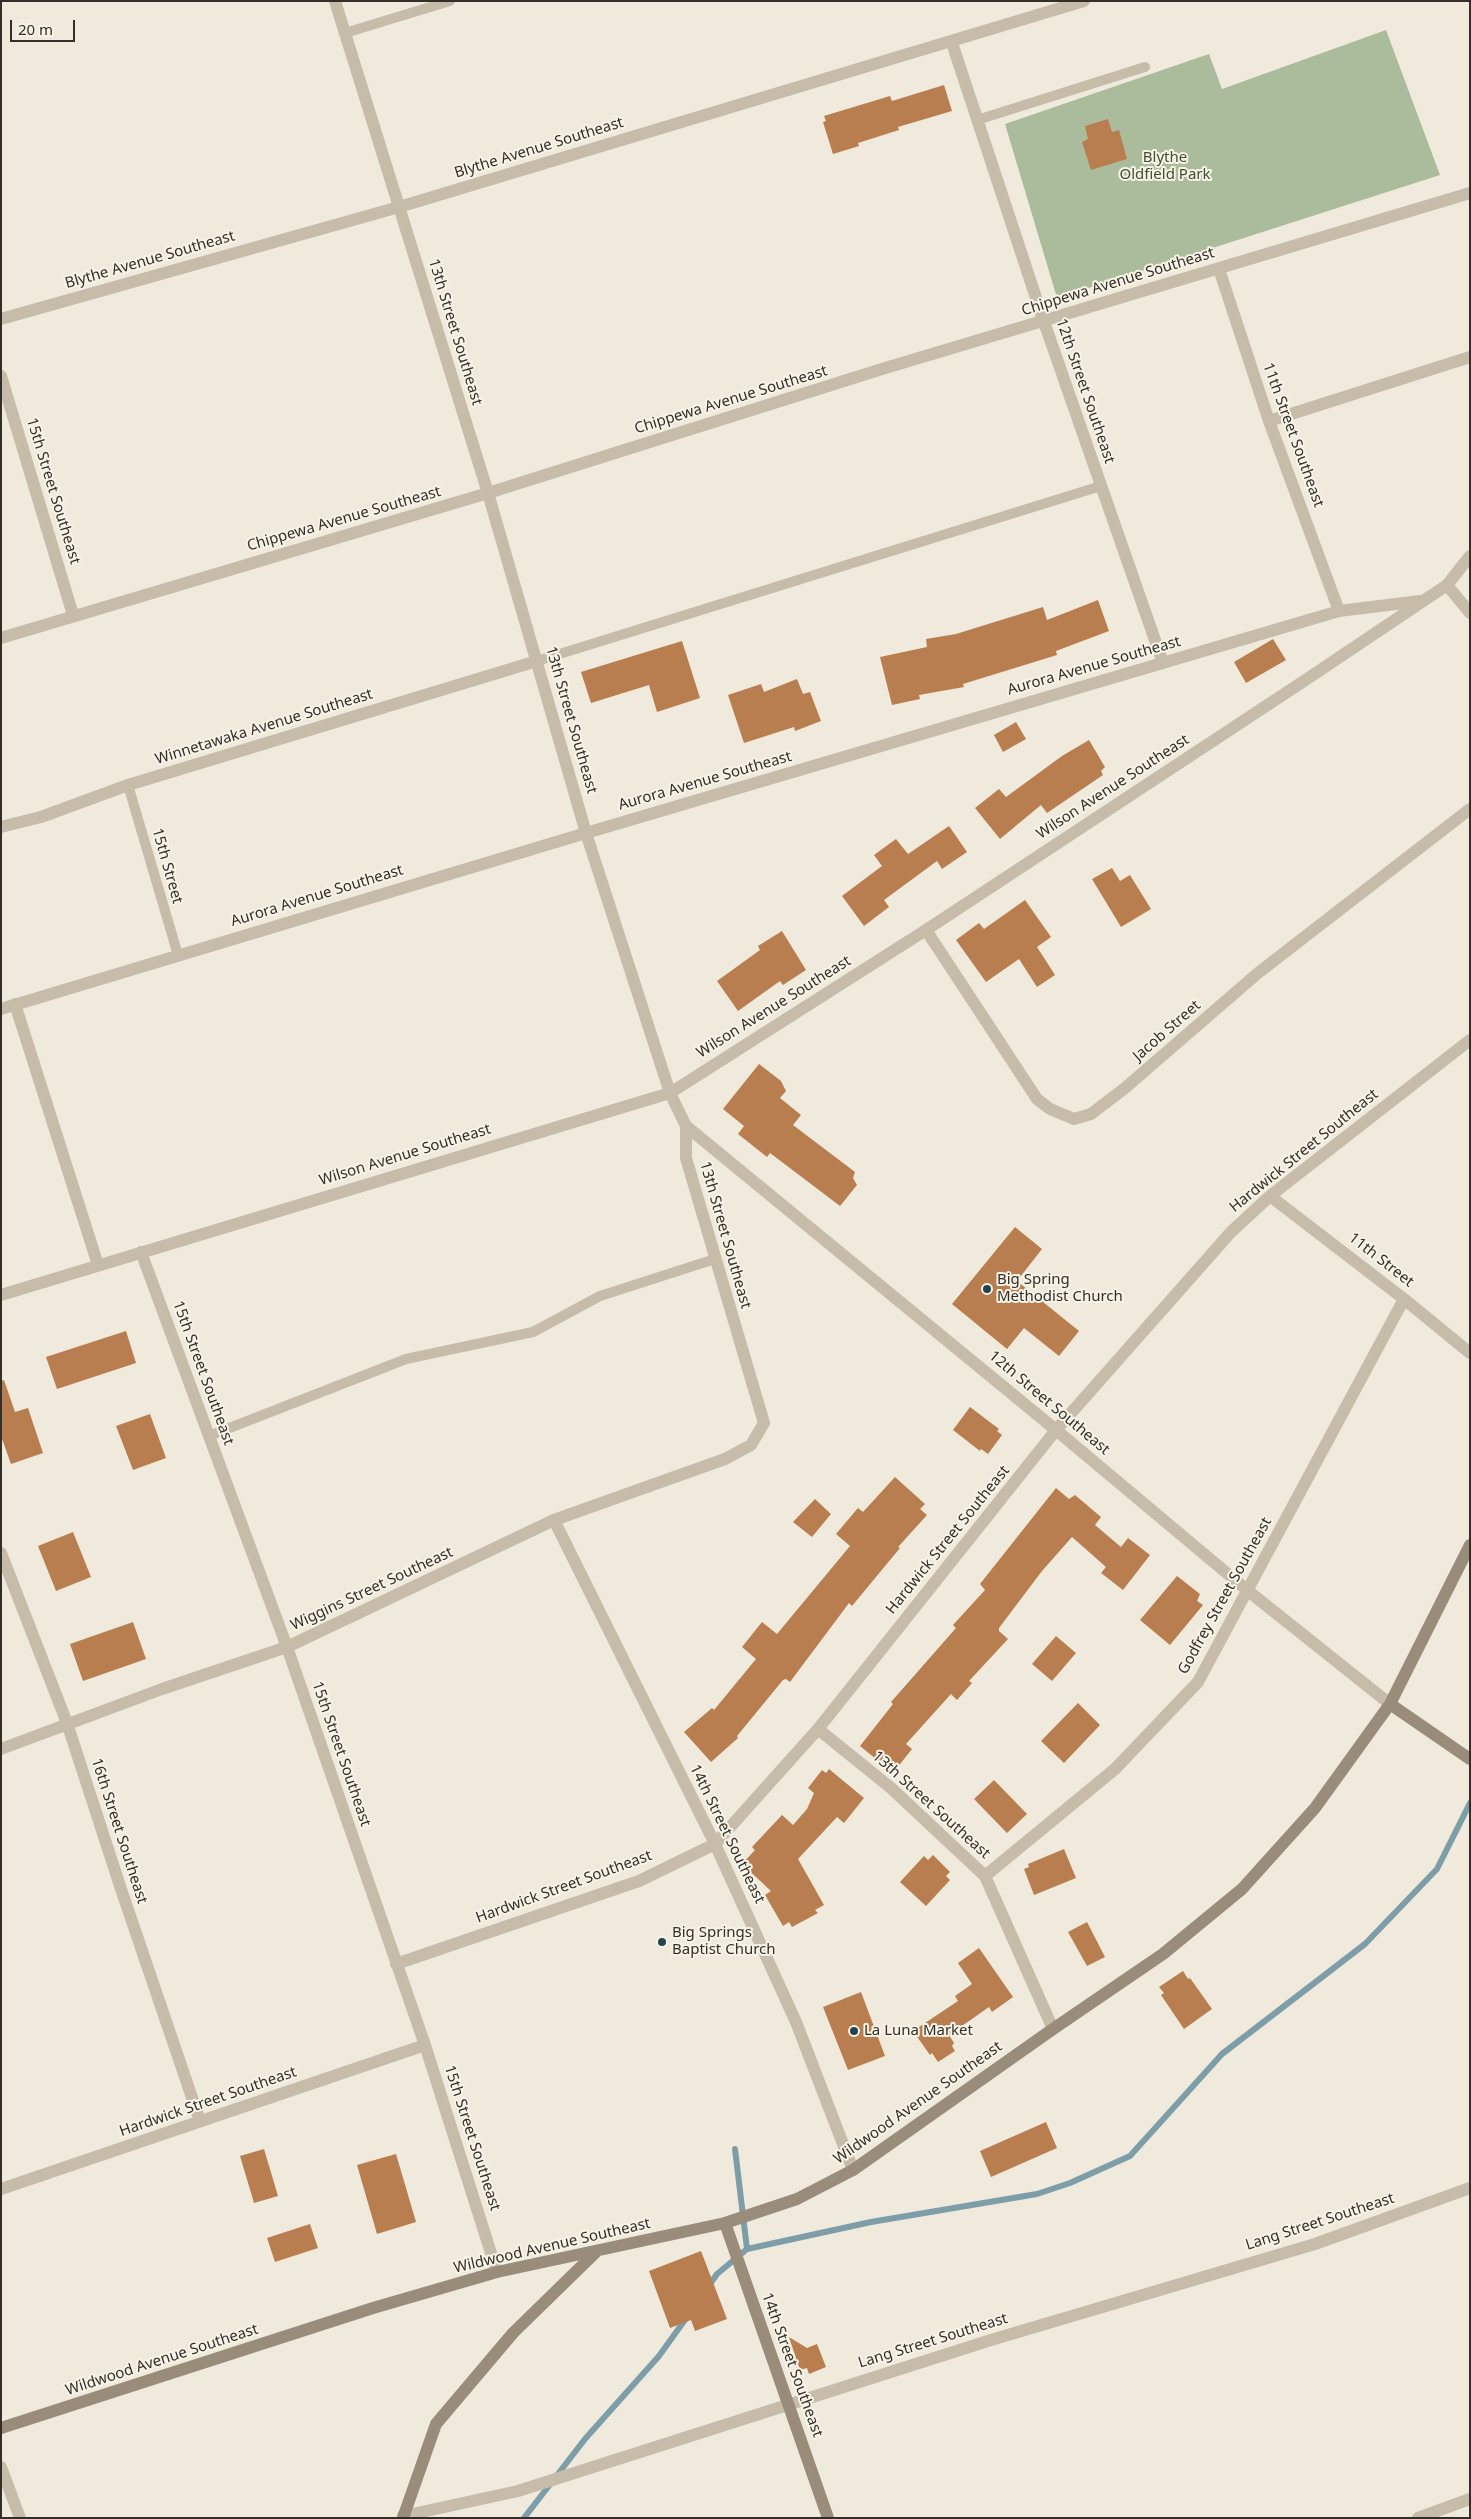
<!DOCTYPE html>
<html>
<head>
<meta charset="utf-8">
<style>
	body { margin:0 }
	#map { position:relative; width:1471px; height:2519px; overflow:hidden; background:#efeadb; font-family:"Noto Sans",sans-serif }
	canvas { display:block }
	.frame { position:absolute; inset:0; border:2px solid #332e28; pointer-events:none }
	.scale { position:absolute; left:10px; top:20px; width:65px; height:22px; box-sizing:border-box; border:2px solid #332e28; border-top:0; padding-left:6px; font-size:15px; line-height:18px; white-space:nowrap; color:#332e28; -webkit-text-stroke:4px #f7f3e7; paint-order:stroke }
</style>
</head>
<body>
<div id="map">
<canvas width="1471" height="2519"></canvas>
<div class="frame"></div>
<div class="scale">20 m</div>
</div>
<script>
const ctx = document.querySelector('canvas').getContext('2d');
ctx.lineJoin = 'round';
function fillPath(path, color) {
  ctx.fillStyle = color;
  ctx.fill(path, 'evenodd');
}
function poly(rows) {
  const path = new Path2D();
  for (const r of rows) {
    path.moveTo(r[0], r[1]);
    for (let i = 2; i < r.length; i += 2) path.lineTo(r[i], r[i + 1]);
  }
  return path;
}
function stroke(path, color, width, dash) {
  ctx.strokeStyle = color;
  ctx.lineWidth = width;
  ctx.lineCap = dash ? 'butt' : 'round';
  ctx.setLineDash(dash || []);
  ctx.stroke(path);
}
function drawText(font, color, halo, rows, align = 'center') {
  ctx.font = font + ' "Noto Sans",sans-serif';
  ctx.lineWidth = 4;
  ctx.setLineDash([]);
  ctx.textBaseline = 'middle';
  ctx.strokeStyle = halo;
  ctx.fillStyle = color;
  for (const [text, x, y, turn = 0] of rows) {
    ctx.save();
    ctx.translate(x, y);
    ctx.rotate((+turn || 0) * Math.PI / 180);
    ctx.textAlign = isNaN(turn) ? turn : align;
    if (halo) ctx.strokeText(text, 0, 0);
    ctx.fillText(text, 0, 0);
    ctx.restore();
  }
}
const green = poly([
	[1386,30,1440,175,1057,298,1005,124,1209,54,1222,89]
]);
const stream = poly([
	[735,2149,747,2249],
	[708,2287,717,2274,747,2249,871,2222,1037,2194,1070,2183,1130,2156,1222,2054,1365,1944,1437,1869,1470,1803],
	[524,2518,585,2439,659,2356,687,2317]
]);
const building = poly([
	[944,85,952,111,898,127,899,130,858,143,859,146,833,154,823,122,826,121,824,116,890,96,892,101],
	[1108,119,1112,132,1119,130,1127,159,1091,170,1082,142,1088,139,1085,126],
	[1098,600,1109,631,1056,651,1057,655,963,684,964,687,919,695,920,699,892,705,880,657,927,647,926,639,956,634,1043,607,1047,620],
	[1273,639,1286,660,1246,683,1234,662],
	[682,641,700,698,657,712,649,685,591,703,581,672],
	[797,679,803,694,810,692,821,721,795,731,794,727,744,743,728,695,761,684,764,692],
	[1016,722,1026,739,1003,752,994,735],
	[1089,740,1105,767,1101,771,1103,775,1047,813,1041,805,1000,839,975,808,999,789,1006,797,1062,756],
	[949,826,967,852,942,869,937,861,884,900,889,907,864,926,842,896,882,866,874,855,896,839,908,854],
	[1112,868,1120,881,1130,875,1151,909,1121,927,1092,879],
	[1025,900,1051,937,1037,947,1055,975,1037,987,1019,959,986,982,956,940,979,923,984,929],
	[782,931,806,970,783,985,780,981,738,1011,717,981,760,950,758,946],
	[759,1064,781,1081,786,1091,780,1098,801,1115,793,1125,855,1172,853,1178,857,1185,840,1206,770,1153,767,1157,738,1134,744,1126,723,1109],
	[1015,1227,1042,1249,1017,1281,1079,1331,1059,1356,1024,1328,1007,1349,952,1304],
	[126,1331,136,1363,57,1389,46,1357],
	[4,1380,15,1412,28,1408,43,1453,11,1464,1,1436,1,1381],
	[970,1407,999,1429,997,1431,1002,1435,988,1454,981,1449,980,1451,953,1430],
	[150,1414,166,1458,133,1470,116,1426],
	[895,1477,925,1504,920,1509,927,1515,898,1547,900,1548,852,1606,849,1603,790,1682,786,1679,783,1680,737,1736,738,1738,711,1762,684,1732,712,1708,714,1710,756,1659,742,1647,762,1622,777,1634,850,1546,836,1534,858,1508,863,1512],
	[1056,1488,1069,1499,1075,1495,1101,1517,1095,1525,1121,1547,1128,1538,1150,1555,1123,1590,1101,1573,1106,1567,1072,1537,1042,1571,999,1628,999,1631,1008,1639,969,1681,972,1683,957,1700,951,1694,906,1744,912,1749,893,1773,860,1746,893,1704,891,1702,956,1628,953,1625,985,1590,980,1584],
	[815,1499,831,1514,812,1537,793,1522],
	[73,1532,91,1577,56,1591,38,1546],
	[1177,1576,1200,1594,1197,1601,1203,1605,1170,1645,1140,1620],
	[133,1622,146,1659,83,1681,70,1644],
	[1056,1636,1076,1653,1052,1681,1032,1664],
	[1078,1703,1100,1725,1064,1763,1041,1741],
	[829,1769,864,1798,844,1823,837,1817,798,1859,824,1905,815,1910,818,1913,792,1927,789,1922,783,1926,765,1895,771,1891,742,1864,755,1850,752,1847,782,1815,793,1825,807,1809,814,1793,808,1788,822,1770,826,1773],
	[994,1780,1027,1814,1007,1833,974,1799],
	[1064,1849,1076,1878,1034,1895,1024,1869,1029,1867,1028,1864],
	[933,1855,950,1872,946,1876,950,1880,926,1906,900,1882,924,1856,928,1860],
	[1087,1922,1105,1957,1087,1966,1068,1932],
	[979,1948,1013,1997,992,2012,989,2007,949,2035,954,2043,952,2046,955,2051,938,2062,932,2053,930,2055,913,2031,958,2001,955,1996,972,1984,958,1963],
	[1183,1971,1188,1979,1190,1978,1212,2009,1184,2029,1161,1995,1164,1993,1159,1987],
	[861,1992,885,2056,848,2070,823,2007],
	[1046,2122,1057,2148,991,2177,980,2151],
	[264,2149,278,2196,254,2203,240,2156],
	[396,2154,416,2222,377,2234,357,2165],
	[310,2224,318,2248,275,2262,267,2238],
	[701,2251,727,2319,695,2331,691,2320,670,2328,649,2271],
	[789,2337,807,2348,817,2344,826,2367,809,2374,807,2368,800,2370]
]);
const lane = poly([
	[345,33,450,1],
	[977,120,1145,67],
	[537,661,1101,486],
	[128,785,178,955],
	[209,1436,406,1359,533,1332,600,1296,715,1259]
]);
const street = poly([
	[952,43,1044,322,1163,663],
	[1219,269,1269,421,1339,611],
	[1,319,399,207,1084,1],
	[1,376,73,615],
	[1269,421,1470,357],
	[1447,585,1470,613],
	[1,638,488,493,882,369,1470,193],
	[1,827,41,817,128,785,537,661],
	[926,930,1037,1099,1050,1109,1074,1119,1091,1114,1125,1088,1258,973,1470,809],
	[15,1004,98,1265],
	[1,1009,586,833,1339,611,1420,601],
	[686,1126,1056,1430,1247,1590,1390,1704],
	[1270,1196,1404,1299,1470,1353],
	[141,1252,287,1647,425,2045,497,2272],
	[1,1295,670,1093,926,930,1310,677,1447,585,1470,556],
	[554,1520,715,1844,796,2022,853,2170],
	[1,1553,67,1723,121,1889,200,2121],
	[818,1729,891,1788,985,1876,1053,2029],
	[1,1749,162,1689,287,1647,554,1520,725,1459,751,1445,764,1423,686,1158,686,1126,670,1093,586,833,488,493,335,1],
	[985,1876,1115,1769,1198,1682,1404,1299],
	[396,1964,639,1881,715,1844,818,1729,1056,1430,1231,1232,1270,1196,1470,1040],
	[1,2189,425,2045],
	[1,2467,20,2518],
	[403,2516,518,2491,991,2340,1315,2244,1470,2188],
	[1418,2518,1470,2499]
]);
const secondary = poly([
	[1390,1704,1470,1759],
	[725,2223,828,2518],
	[1,2428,373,2308,497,2272,725,2223,797,2199,853,2170,1053,2029,1163,1954,1242,1889,1315,1808,1390,1704,1470,1545],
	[403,2518,436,2424,513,2333,596,2252]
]);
const markers = [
	[987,1289,5,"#224450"],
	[662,1942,5,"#224450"],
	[854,2031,5,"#224450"]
];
const streetNames = [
	["Blythe Avenue Southeast",539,148,-17],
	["Blythe Avenue Southeast",150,260,-16],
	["Chippewa Avenue Southeast",1118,282,-17],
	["13th Street Southeast",455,332,73],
	["12th Street Southeast",1085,391,71],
	["Chippewa Avenue Southeast",731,400,-17],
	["11th Street Southeast",1293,435,70],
	["15th Street Southeast",53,491,73],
	["Chippewa Avenue Southeast",344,519,-16],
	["Aurora Avenue Southeast",1094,666,-16],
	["13th Street Southeast",571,720,74],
	["Winnetawaka Avenue Southeast",264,727,-17],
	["Aurora Avenue Southeast",705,781,-16],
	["Wilson Avenue Southeast",1113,787,-33],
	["15th Street",167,866,74],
	["Aurora Avenue Southeast",317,896,-17],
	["Wilson Avenue Southeast",774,1007,-32],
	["Jacob Street",1167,1031,-41],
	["Hardwick Street Southeast",1304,1151,-39],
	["Wilson Avenue Southeast",405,1155,-17],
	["13th Street Southeast",725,1235,74],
	["11th Street",1381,1260,38],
	["15th Street Southeast",203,1373,70],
	["12th Street Southeast",1049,1403,40],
	["Hardwick Street Southeast",948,1540,-51],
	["Wiggins Street Southeast",372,1589,-25],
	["Godfrey Street Southeast",1225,1596,-61],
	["15th Street Southeast",341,1754,71],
	["13th Street Southeast",931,1805,42],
	["16th Street Southeast",119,1831,72],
	["14th Street Southeast",727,1834,64],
	["Hardwick Street Southeast",564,1887,-20],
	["Hardwick Street Southeast",208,2102,-19],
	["Wildwood Avenue Southeast",918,2103,-35],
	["15th Street Southeast",472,2138,72],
	["Lang Street Southeast",1320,2222,-18],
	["Wildwood Avenue Southeast",552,2246,-13],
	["Lang Street Southeast",933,2341,-17],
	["Wildwood Avenue Southeast",162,2360,-18],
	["14th Street Southeast",792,2365,70]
];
const parkNames = [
	["Blythe",1165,158],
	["Oldfield Park",1165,175]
];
const poiNames = [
	["Big Spring",997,1280],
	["Methodist Church",997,1297],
	["Big Springs",672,1933],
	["Baptist Church",672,1950],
	["La Luna Market",864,2031]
];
fillPath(green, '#abbc9d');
stroke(stream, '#7d9ea9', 6);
fillPath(building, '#b97e4f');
stroke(lane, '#c6bca9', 10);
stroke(street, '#c6bca9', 12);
stroke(secondary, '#998c7a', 12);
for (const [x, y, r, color] of markers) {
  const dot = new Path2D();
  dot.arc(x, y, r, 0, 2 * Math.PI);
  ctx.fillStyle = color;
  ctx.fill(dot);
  stroke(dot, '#f7f3e7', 2);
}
drawText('15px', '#332e28', '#f7f3e7', streetNames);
drawText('15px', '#3c4f2e', '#f7f3e7', parkNames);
drawText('15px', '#332e28', '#f7f3e7', poiNames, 'left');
</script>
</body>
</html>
